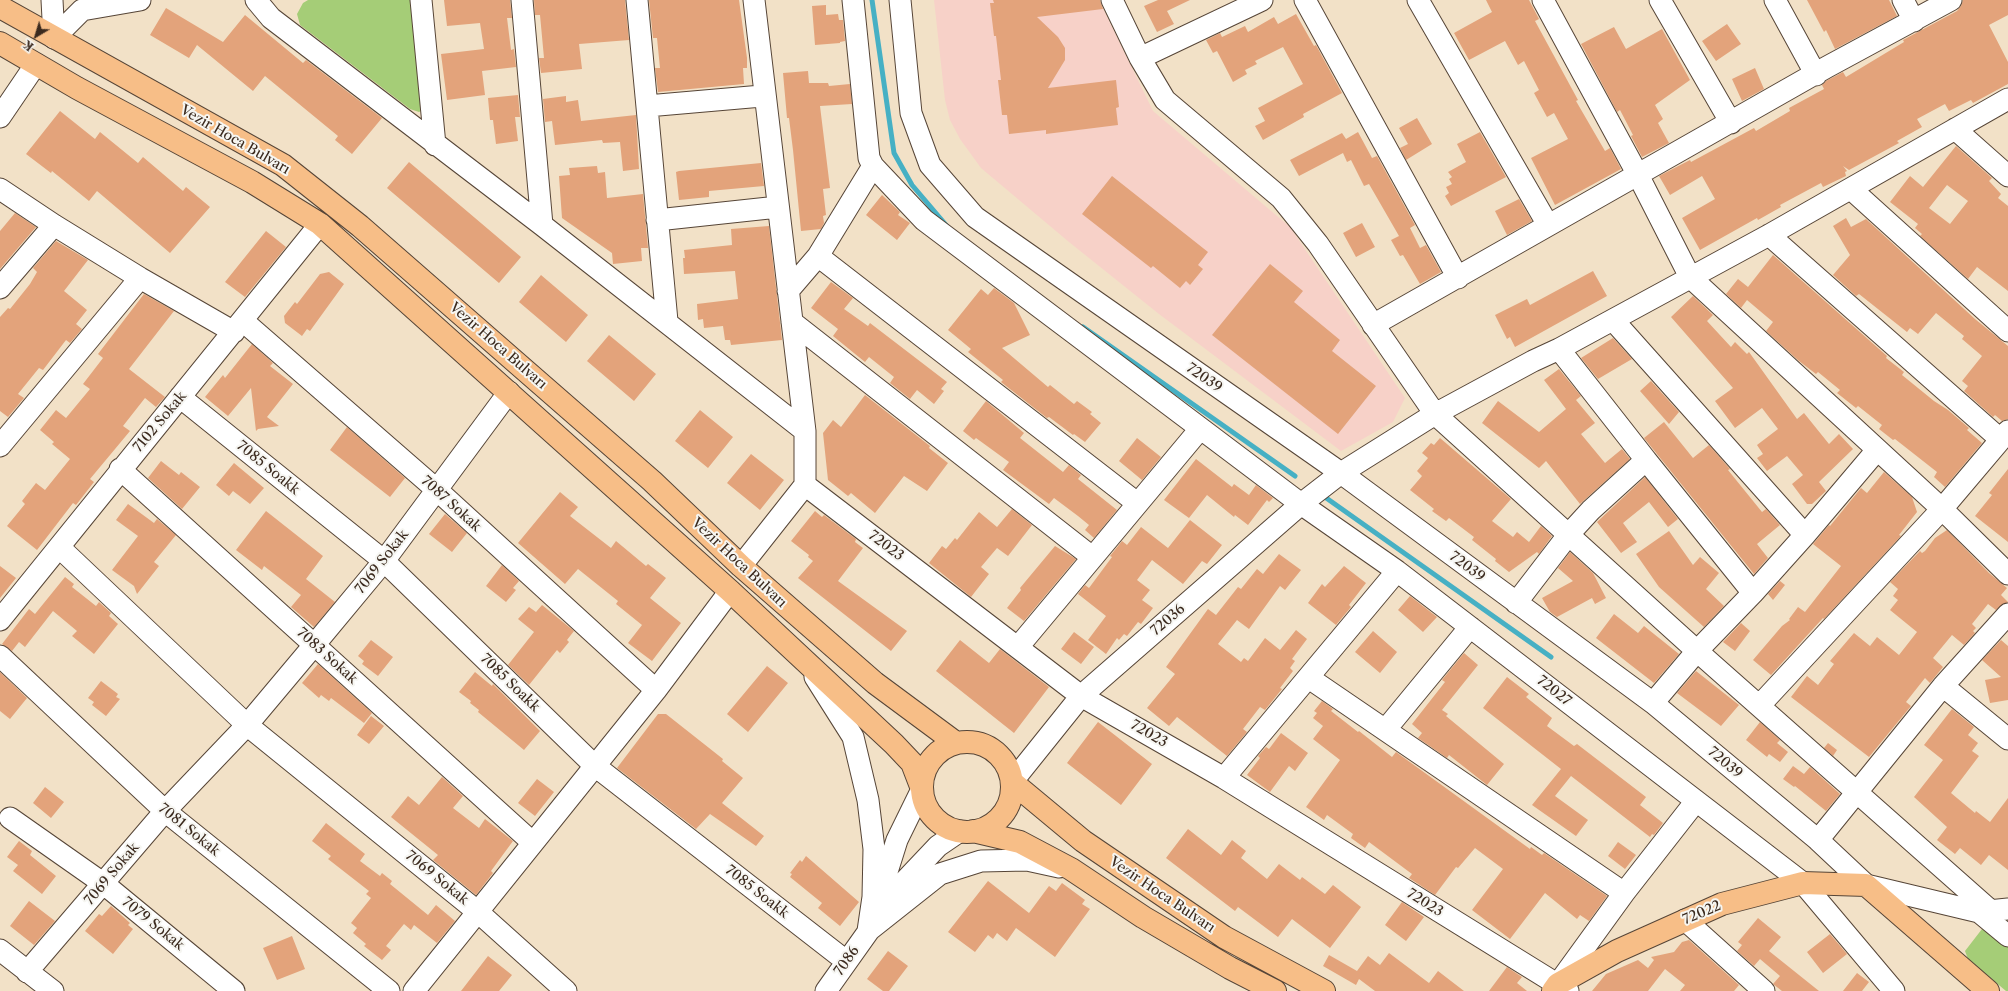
<!DOCTYPE html>
<html>
<head>
<meta charset="utf-8">
<style>
	body { margin:0 }
	#map { position:relative; width:2008px; height:991px; overflow:hidden; background:#f2e1c7; font-family:"Libre Caslon Text",serif }
	canvas { display:block }
	.north { position:absolute; left:16px; top:16px; width:40px; height:40px; -webkit-text-stroke:3px #f6f6f2; paint-order:stroke; rotate:218deg; font-size:11px; font-weight:700; line-height:16px; text-align:center; color:#3b2a1e }
	.north::after { content:''; display:block; margin:auto; width:14px; height:18px; background:#3b2a1e; clip-path:polygon(50% 0,100% 100%,50% 72%,0 100%) }
</style>
</head>
<body>
<div id="map">
<canvas width="2008" height="991"></canvas>
<div class="north">K</div>
</div>
<script>
const ctx = document.querySelector('canvas').getContext('2d');
ctx.lineJoin = 'round';
function fillPath(path, color) {
  ctx.fillStyle = color;
  ctx.fill(path, 'evenodd');
}
function poly(rows) {
  const path = new Path2D();
  for (const r of rows) {
    if (r.length === 3) {
      path.moveTo(r[0] + r[2], r[1]);
      path.arc(r[0], r[1], r[2], 0, 2 * Math.PI);
      continue;
    }
    path.moveTo(r[0], r[1]);
    for (let i = 2; i < r.length; i += 2) path.lineTo(r[i], r[i + 1]);
  }
  return path;
}
function stroke(path, color, width, dash) {
  ctx.strokeStyle = color;
  ctx.lineWidth = width;
  ctx.lineCap = dash ? 'butt' : 'round';
  ctx.setLineDash(dash || []);
  ctx.stroke(path);
}
function drawText(font, color, halo, rows, align = 'center') {
  ctx.font = font + ' "Libre Caslon Text",serif';
  ctx.lineWidth = 4;
  ctx.setLineDash([]);
  ctx.textBaseline = 'middle';
  ctx.strokeStyle = halo;
  ctx.fillStyle = color;
  for (const [text, x, y, turn = 0] of rows) {
    ctx.save();
    ctx.translate(x, y);
    ctx.rotate((+turn || 0) * Math.PI / 180);
    ctx.textAlign = isNaN(turn) ? turn : align;
    if (halo) ctx.strokeText(text, 0, 0);
    ctx.fillText(text, 0, 0);
    ctx.restore();
  }
}
const built = poly([
	[934,0,1099,0,1153,111,1290,227,1405,398,1393,422,1341,451,1159,314,1069,242,981,168,960,139,950,120,945,100]
]);
const green = poly([
	[308,0,416,0,427,108,419,112,410,109,300,25,297,14,303,3],
	[1982,929,1990,929,2008,945,2008,991,2006,991,1968,959,1965,951]
]);
const stream = poly([
	[872,0,894,153,912,185,946,225],
	[1083,327,1295,476],
	[1322,495,1551,657]
]);
const building = poly([
	[444,0,510,0,512,18,507,18,511,50,514,49,516,67,482,71,485,95,447,100,441,54,484,49,480,23,447,26],
	[534,0,625,0,629,40,579,44,582,69,541,73,539,58,544,58,540,15,535,15],
	[649,0,739,0,747,58,747,68,743,68,744,84,658,92,655,68,660,68,657,38,653,38],
	[993,0,1100,0,1103,9,1037,17,1058,37,1065,48,1065,60,1048,88,1116,80,1119,107,1116,108,1118,125,1046,134,1046,130,1009,134,1007,115,1002,115,998,80,1001,80,996,36,994,36,990,3,994,3],
	[1158,0,1190,0,1167,11,1174,24,1157,32,1144,6],
	[1486,0,1529,0,1539,19,1535,21,1578,100,1576,101,1605,151,1610,148,1621,169,1555,205,1531,158,1568,139,1554,113,1547,117,1534,93,1539,90,1524,61,1518,65,1505,41,1469,60,1454,33,1492,12],
	[1807,0,1889,0,1897,16,1835,49,1826,30,1824,32],
	[1963,0,2008,0,2008,15,1989,25,2008,62,2008,84,1973,103,1971,100,1949,111,1945,104,1917,119,1922,127,1897,141,1899,143,1849,170,1843,166,1847,171,1845,172,1846,176,1823,187,1821,183,1780,205,1781,207,1758,220,1757,218,1700,250,1682,218,1715,199,1702,176,1670,195,1659,176,1690,160,1691,162,1754,128,1756,131,1790,111,1789,108,1824,89,1822,85,1826,81,1843,72,1846,77,1904,42,1903,40,1957,11,1961,6],
	[826,5,826,15,838,14,839,20,843,20,845,41,840,42,840,43,815,45,812,6],
	[166,8,223,42,245,15,303,63,306,60,382,118,352,154,335,140,338,136,265,76,253,91,197,45,189,58,150,35],
	[1296,14,1314,46,1316,45,1342,93,1303,114,1304,117,1263,140,1255,126,1265,121,1258,108,1303,84,1283,47,1255,61,1257,64,1245,70,1247,74,1233,82,1217,51,1213,53,1206,40,1220,33,1222,37,1245,26,1248,32,1274,17,1278,24],
	[1727,24,1741,44,1716,61,1702,41],
	[1614,27,1626,49,1662,29,1690,80,1655,105,1663,119,1658,123,1669,143,1642,157,1631,136,1633,135,1620,110,1617,112,1581,44],
	[1755,68,1764,89,1742,101,1732,79],
	[808,71,809,83,828,83,829,86,850,84,852,104,820,106,830,188,823,189,826,215,823,216,824,223,821,229,801,231,793,150,789,118,787,118,783,73],
	[518,95,520,117,515,117,518,141,496,144,493,120,490,120,488,98],
	[566,96,566,102,578,100,581,121,636,115,639,169,623,171,620,142,603,143,602,140,555,145,552,121,545,122,543,99],
	[60,111,95,139,100,132,138,163,143,157,183,191,186,187,210,207,170,253,97,191,89,201,52,171,51,173,26,154],
	[1417,118,1432,144,1406,160,1400,148,1408,144,1399,128],
	[1358,132,1372,158,1377,156,1415,225,1410,228,1420,248,1426,245,1441,272,1420,284,1403,255,1400,256,1391,240,1399,236,1369,184,1364,186,1351,160,1347,162,1343,153,1299,176,1290,160,1342,133,1346,139],
	[1480,132,1506,177,1451,206,1445,196,1449,193,1446,187,1452,184,1449,179,1452,177,1448,172,1466,162,1457,144],
	[1956,146,1992,178,1989,181,2001,194,1998,198,2008,206,2008,291,1977,267,1968,279,1920,236,1922,234,1915,228,1918,224,1890,202,1910,176,1923,187],
	[1947,185,1968,201,1950,224,1929,208],
	[409,162,521,257,499,283,387,188],
	[761,163,764,186,709,191,709,197,679,200,676,172,679,171],
	[597,166,598,173,605,172,607,198,643,194,648,248,641,248,642,261,613,264,612,253,562,218,559,176,570,175,569,168],
	[1112,176,1208,252,1198,265,1203,269,1190,285,1186,281,1180,288,1153,266,1151,268,1082,214],
	[882,195,900,212,898,215,910,223,897,240,866,215],
	[1519,199,1532,221,1507,235,1495,211],
	[15,213,36,227,0,269,0,231],
	[1846,218,1851,227,1866,219,1975,319,2008,346,2008,419,2002,421,1995,415,1993,417,1964,391,1968,386,1962,381,1982,356,1962,339,1964,336,1936,313,1918,334,1910,328,1907,332,1859,294,1856,296,1833,275,1850,255,1833,226],
	[1362,223,1375,247,1356,257,1343,233],
	[769,226,782,340,731,345,730,340,725,340,723,326,704,328,703,319,698,320,697,304,738,299,735,271,684,274,683,258,685,258,684,250,732,245,731,229],
	[266,231,286,247,245,297,225,282],
	[56,241,88,260,64,291,87,310,76,324,82,329,70,343,66,340,43,370,39,368,18,394,24,398,8,417,0,411,0,317,8,308,10,309,30,284,37,272,33,268],
	[1773,255,1887,356,1886,358,1904,372,1902,375,1934,401,1948,410,1969,428,1967,430,1982,443,1945,487,1934,477,1937,472,1895,439,1893,440,1879,429,1882,425,1858,406,1856,408,1837,393,1840,390,1818,372,1816,374,1799,361,1766,331,1773,322,1747,300,1741,308,1726,294,1738,279,1748,287],
	[1270,264,1303,291,1294,302,1340,340,1332,351,1376,386,1338,434,1212,335],
	[1593,271,1607,296,1515,347,1510,337,1507,339,1495,315,1527,299,1530,305],
	[329,272,344,284,310,331,307,329,302,336,285,323,284,316,295,302,297,304,320,274],
	[541,275,588,315,566,342,519,302],
	[831,282,853,298,844,309,868,326,870,323,947,382,941,389,944,391,934,404,917,390,910,399,890,383,894,377,869,357,865,362,833,336,838,329,811,308],
	[994,288,1014,303,1030,335,1002,348,1048,387,1050,385,1074,404,1077,401,1092,412,1090,414,1101,423,1085,442,1074,434,1073,435,1049,417,1047,418,1001,382,1003,380,968,352,971,349,948,330,981,289,988,295],
	[144,294,174,311,129,369,165,397,156,407,145,398,123,426,130,431,90,479,94,482,76,505,73,503,37,550,7,526,25,504,22,501,36,483,45,490,70,459,52,444,54,442,40,430,56,410,66,418,90,389,83,384,103,358,98,354],
	[1693,296,1713,315,1707,321,1731,347,1735,342,1747,354,1749,352,1797,419,1804,413,1829,444,1839,434,1853,449,1819,482,1826,491,1812,504,1807,504,1792,484,1803,475,1787,456,1767,471,1757,458,1763,454,1757,445,1778,429,1762,408,1735,428,1715,401,1733,388,1671,317],
	[609,335,656,374,634,401,587,361],
	[1613,338,1632,359,1598,379,1581,358],
	[252,344,273,363,270,366,293,384,267,417,279,426,258,429,256,431,251,388,228,416,205,397,223,375,225,378],
	[1559,369,1581,396,1576,400,1595,423,1581,434,1605,463,1622,449,1630,459,1580,504,1546,461,1539,468,1482,423,1498,401,1539,432,1566,409,1544,380],
	[1651,381,1679,412,1669,424,1640,391],
	[865,395,930,446,929,448,948,463,927,491,904,476,875,513,851,493,848,496,828,480,823,433,833,420,841,427],
	[986,401,1024,433,1020,438,1063,472,1069,465,1081,475,1078,479,1117,510,1094,538,1085,530,1089,525,1078,516,1054,498,1049,504,1003,470,1009,462,976,438,974,440,963,431],
	[700,410,733,437,708,468,675,441],
	[1664,422,1693,458,1709,445,1730,469,1728,470,1762,512,1766,509,1780,525,1757,544,1768,558,1754,574,1644,438],
	[347,427,405,478,390,497,330,450],
	[1137,438,1161,457,1142,480,1119,461],
	[1440,438,1511,499,1492,521,1513,537,1517,532,1529,542,1541,526,1552,536,1539,554,1537,552,1509,572,1495,561,1496,559,1472,540,1474,537,1449,518,1446,521,1432,511,1434,509,1410,490,1422,476,1417,471,1428,458,1422,453,1431,443,1434,445],
	[751,454,784,480,760,510,727,483],
	[1196,459,1232,487,1234,484,1249,495,1256,485,1273,498,1269,502,1267,500,1248,525,1235,515,1234,517,1207,495,1189,518,1164,500],
	[161,461,179,475,181,472,200,487,182,509,148,478],
	[234,463,264,488,250,504,233,491,229,496,216,485],
	[2008,469,2008,542,1975,516,1992,495,1989,493],
	[1884,472,1912,497,1917,512,1899,535,1901,536,1824,619,1823,618,1771,675,1753,660,1782,626,1790,620,1789,619,1798,607,1805,612,1841,566,1813,544,1829,525,1830,526,1861,488,1867,493],
	[1645,477,1678,519,1668,527,1649,502,1623,523,1637,542,1621,553,1597,522],
	[560,492,578,507,570,516,611,548,616,541,646,566,648,564,666,578,650,598,681,623,652,661,628,643,642,625,616,604,618,601,578,569,565,584,518,543],
	[128,504,154,523,157,519,176,535,154,562,159,566,137,594,134,586,112,570,138,536,116,520],
	[1012,509,1032,525,1008,556,997,548,981,567,989,574,971,597,929,563,942,546,946,549,955,538,957,540,979,512,997,527],
	[266,511,323,556,306,579,335,602,314,627,291,607,301,595,264,566,262,570,236,550],
	[815,511,822,517,824,515,856,539,855,542,863,548,838,581,907,631,891,651,798,578,813,561,808,557,809,555,791,541],
	[445,514,467,533,452,552,429,534],
	[1190,520,1222,545,1207,564,1202,561,1183,584,1152,560,1137,580,1150,590,1142,600,1153,608,1141,624,1138,622,1127,636,1124,634,1119,640,1117,638,1106,654,1088,640,1106,616,1078,594,1085,585,1089,588,1112,557,1110,556,1122,541,1127,545,1141,527,1168,548],
	[1947,530,1989,573,2007,588,2001,595,2008,602,1996,610,1988,604,1972,624,1976,628,1973,631,1975,633,1964,645,1952,635,1933,658,1943,667,1930,683,1925,678,1906,702,1911,706,1869,757,1791,697,1807,676,1818,685,1834,664,1830,661,1854,633,1870,646,1877,637,1899,655,1917,632,1890,610,1898,600,1893,596,1898,589,1890,582,1920,551,1922,553,1925,551,1935,538],
	[1669,531,1693,565,1700,557,1719,573,1706,589,1724,606,1704,627,1659,587,1636,554],
	[1055,546,1076,559,1024,621,1007,608,1021,590,1020,588],
	[1570,552,1593,573,1606,598,1595,604,1592,598,1557,617,1550,612,1542,598,1573,581,1558,568],
	[1279,554,1301,570,1285,590,1280,586,1249,629,1237,620,1218,644,1241,662,1244,658,1248,661,1265,638,1280,650,1296,630,1307,639,1292,659,1295,661,1290,668,1293,671,1280,688,1282,689,1265,710,1260,707,1243,729,1247,732,1227,756,1177,717,1169,726,1147,708,1175,674,1166,667,1208,609,1216,615,1238,587,1241,589,1257,569,1263,574],
	[502,565,519,581,513,588,516,590,506,602,486,586],
	[0,566,16,578,0,598],
	[1344,566,1366,583,1349,605,1351,607,1336,625,1308,603,1322,584,1325,587],
	[65,577,74,584,72,587,96,606,99,602,111,613,109,616,118,624,94,654,72,636,77,631,53,611,25,647,19,642,12,651,2,644,29,609,35,614],
	[1780,581,1785,585,1773,600,1768,594],
	[1410,596,1437,617,1423,632,1398,610],
	[542,605,574,631,567,640,569,642,560,653,557,650,529,685,508,665,534,632,518,619,529,607,536,612],
	[1614,614,1638,633,1644,626,1679,654,1654,683,1596,638],
	[1741,623,1750,631,1735,651,1723,642],
	[1373,631,1397,652,1380,673,1355,652],
	[1074,632,1094,647,1081,664,1061,649],
	[371,640,393,657,378,676,362,664,364,661,358,656],
	[960,640,989,663,1000,649,1049,687,1014,733,936,671],
	[2001,640,2008,646,2008,700,1990,703,1985,680,2001,677,1982,660],
	[1464,653,1478,665,1442,710,1448,714,1446,716,1504,764,1487,785,1449,755,1447,758,1418,738,1422,733,1412,724,1445,682,1442,680],
	[318,664,372,713,364,723,331,698,329,701,321,695,319,698,302,683],
	[767,666,788,683,748,732,727,714],
	[1696,671,1739,705,1721,726,1677,693],
	[0,672,27,698,10,719,0,711],
	[475,672,492,686,493,684,540,731,524,750,478,712,479,710,470,703,471,701,459,692],
	[1507,677,1529,694,1526,697,1552,718,1547,726,1574,746,1577,744,1646,797,1640,805,1663,823,1654,835,1652,834,1650,837,1571,776,1555,796,1588,820,1576,836,1532,805,1561,769,1483,708],
	[101,681,118,694,116,697,120,699,106,716,92,705,94,702,88,698],
	[1322,701,1333,709,1331,711,1358,732,1359,731,1392,757,1396,752,1530,849,1531,847,1542,855,1544,853,1607,896,1589,921,1580,915,1577,919,1545,893,1510,939,1472,910,1503,869,1475,848,1458,868,1456,867,1435,895,1409,878,1412,874,1369,842,1365,848,1351,838,1353,834,1327,815,1324,820,1306,807,1340,760,1313,739,1323,726,1313,718,1317,713,1314,711],
	[1952,709,1974,727,1968,735,1978,743,1972,751,1979,756,1951,793,1975,813,1976,811,1990,822,2008,798,2008,870,1989,855,1981,865,1960,848,1955,854,1937,840,1947,827,1914,797,1943,760,1924,745],
	[658,714,666,714,723,759,722,761,743,778,722,803,764,836,756,846,710,814,696,829,617,768],
	[371,716,384,726,369,744,357,735],
	[1098,722,1152,764,1121,805,1067,763],
	[1760,722,1780,740,1777,743,1788,752,1780,762,1769,754,1767,757,1746,740],
	[1281,733,1308,753,1295,771,1289,766,1270,792,1247,775,1260,758,1258,756,1266,747,1269,749],
	[1828,743,1837,750,1833,756,1824,748],
	[1793,766,1804,774,1810,767,1840,794,1826,811,1795,786,1794,787,1783,779],
	[442,777,463,796,453,808,479,828,485,819,513,841,491,871,493,873,476,895,433,860,438,855,391,817,408,796,419,805],
	[537,779,554,792,535,816,518,803],
	[45,787,64,802,51,818,33,803],
	[326,823,365,854,360,861,380,876,382,873,392,881,390,884,428,915,436,905,455,921,437,943,414,925,411,930,404,924,386,946,391,950,382,960,364,946,366,944,353,933,357,928,351,923,371,898,366,894,369,891,328,859,331,856,312,841],
	[1188,829,1221,855,1232,840,1246,851,1241,858,1267,879,1279,864,1300,880,1302,877,1325,894,1333,885,1361,907,1330,948,1292,919,1278,937,1238,907,1235,911,1166,858],
	[19,841,32,851,30,855,56,876,42,894,13,871,18,865,7,857],
	[1618,842,1636,855,1625,869,1608,856],
	[806,856,859,902,840,926,818,908,822,903,790,877,792,874,790,873,800,860,802,862],
	[988,881,1029,913,1049,886,1056,891,1062,883,1085,900,1082,904,1090,909,1055,957,1016,928,1007,941,997,933,993,939,988,935,975,952,948,932],
	[29,901,55,921,34,945,10,926],
	[1402,902,1424,917,1406,941,1385,925],
	[111,906,130,923,128,925,133,929,113,954,85,931,99,914,102,916],
	[1758,918,1781,937,1769,951,1819,991,1782,991,1773,984,1780,976,1760,959,1754,966,1737,951,1742,945,1738,942],
	[1830,934,1847,954,1823,973,1807,952],
	[292,936,305,969,277,980,263,948],
	[1689,940,1739,985,1734,991,1680,991,1685,985,1665,969,1648,991,1592,991,1606,974,1638,960,1648,968,1654,960,1651,957,1674,952,1682,942],
	[888,951,908,966,889,991,883,991,867,979],
	[1389,953,1429,983,1438,971,1464,991,1375,991,1359,979,1356,985,1323,966,1329,955,1357,971,1368,956,1380,965],
	[488,956,512,975,499,991,461,991],
	[1507,967,1522,977,1517,983,1527,991,1489,991],
	[1857,973,1869,982,1862,991,1843,991]
]);
const minor = poly([
	[52,0,54,38],
	[256,0,271,18,542,225,805,431],
	[421,0,435,145],
	[522,0,542,225],
	[637,0,667,321],
	[754,0,805,431,805,485,1081,696,1224,778,1568,991],
	[853,0,869,158,873,166,924,220,1301,504,1397,571,1470,627,1803,883,1894,991],
	[900,0,911,113,930,165,975,217,1341,473,1653,703,1818,840,1866,885,1979,912,2008,909],
	[1112,0,1140,58,1165,100,1281,198,1318,244,1435,414,1697,651,1991,911],
	[1305,0,1458,278],
	[1418,0,1548,225],
	[1543,0,1638,175,1690,277,1942,509,2008,574],
	[1660,0,1731,123],
	[1775,0,1816,75],
	[1903,0,1914,21],
	[54,38,82,10,140,0],
	[1140,58,1262,0],
	[647,106,762,96],
	[0,117,36,64],
	[1955,129,2008,176],
	[0,189,54,225,140,278,234,332],
	[1851,189,2008,331],
	[657,220,778,207],
	[1769,235,2000,439],
	[818,256,1137,503],
	[0,288,54,225],
	[788,291,818,256,873,166],
	[1613,320,1805,535],
	[243,321,437,490,656,690],
	[792,322,1092,557],
	[1373,325,1827,67,1951,0],
	[180,397,384,561,595,766,846,961],
	[0,446,140,278],
	[1646,460,1753,593],
	[120,469,533,843],
	[60,548,247,725,478,912,566,991],
	[741,566,805,485],
	[1516,603,1569,534,1591,510,1646,460,1559,349],
	[0,620,320,224],
	[1018,647,1200,429],
	[0,656,165,811,389,991],
	[815,677,853,737,868,800,874,849,873,897,868,931],
	[1309,678,1624,893],
	[1943,686,2008,739],
	[1653,703,1697,651,1753,593,1805,535,1877,450],
	[1760,705,1942,509,2008,431],
	[1386,729,1470,627],
	[1224,778,1397,571],
	[1012,782,1081,696,1301,504,1341,473,1435,414,1533,361,1559,349,1769,235,2008,99],
	[10,818,104,884,234,991],
	[1818,840,1943,686,2008,614],
	[880,894,897,840,922,789],
	[1979,912,2008,936],
	[1685,920,1764,991],
	[868,931,940,874,981,861,1027,860,1059,867],
	[0,950,53,991],
	[27,972,165,811,247,725,315,644,384,561,509,392],
	[1558,984,1624,893,1696,801],
	[414,991,656,690,730,591],
	[826,991,902,884,938,846,960,831]
]);
const major = poly([
	[0,7,283,165,360,226,511,358,652,481,741,566,875,683,956,743],
	[0,43,77,88,252,182,320,224,730,591,894,744,912,763,922,789],
	[967,787,45],
	[1012,782,1083,841,1224,937,1324,991],
	[973,831,1020,842,1071,869,1143,917,1230,968,1275,991],
	[1553,991,1558,984,1617,951,1722,904,1803,883,1866,885,1988,991]
]);
const streetNames = [
	["Vezir Hoca Bulvarı",235,140,30],
	["Vezir Hoca Bulvarı",498,346,41],
	["72039",1204,378,35],
	["7102 Sokak",160,422,-50],
	["7085 Soakk",268,468,39],
	["7087 Sokak",451,504,42],
	["72023",886,546,37],
	["7069 Sokak",382,562,-52],
	["Vezir Hoca Bulvarı",739,563,43],
	["72039",1467,567,37],
	["72036",1168,620,-41],
	["7083 Sokak",327,656,42],
	["7085 Soakk",510,683,44],
	["72027",1554,691,38],
	["72023",1149,734,30],
	["72039",1725,763,40],
	["7081 Sokak",189,830,39],
	["7069 Sokak",112,874,-50],
	["7069 Sokak",437,878,39],
	["7085 Soakk",757,892,38],
	["Vezir Hoca Bulvarı",1162,895,34],
	["72023",1425,903,32],
	["72022",1702,913,-23],
	["7079 Sokak",153,924,39],
	["7086",847,961,-55]
];
fillPath(built, '#f7d1c8');
fillPath(green, '#a5cd77');
stroke(stream, '#46b0c4', 5);
fillPath(building, '#e3a37b');
stroke(minor, '#564537', 23);
stroke(major, '#564537', 24);
stroke(minor, '#fff', 21);
stroke(major, '#f7be87', 22);
drawText('14px', '#3b2a1e', '#f6f6f2', streetNames);
</script>
</body>
</html>
